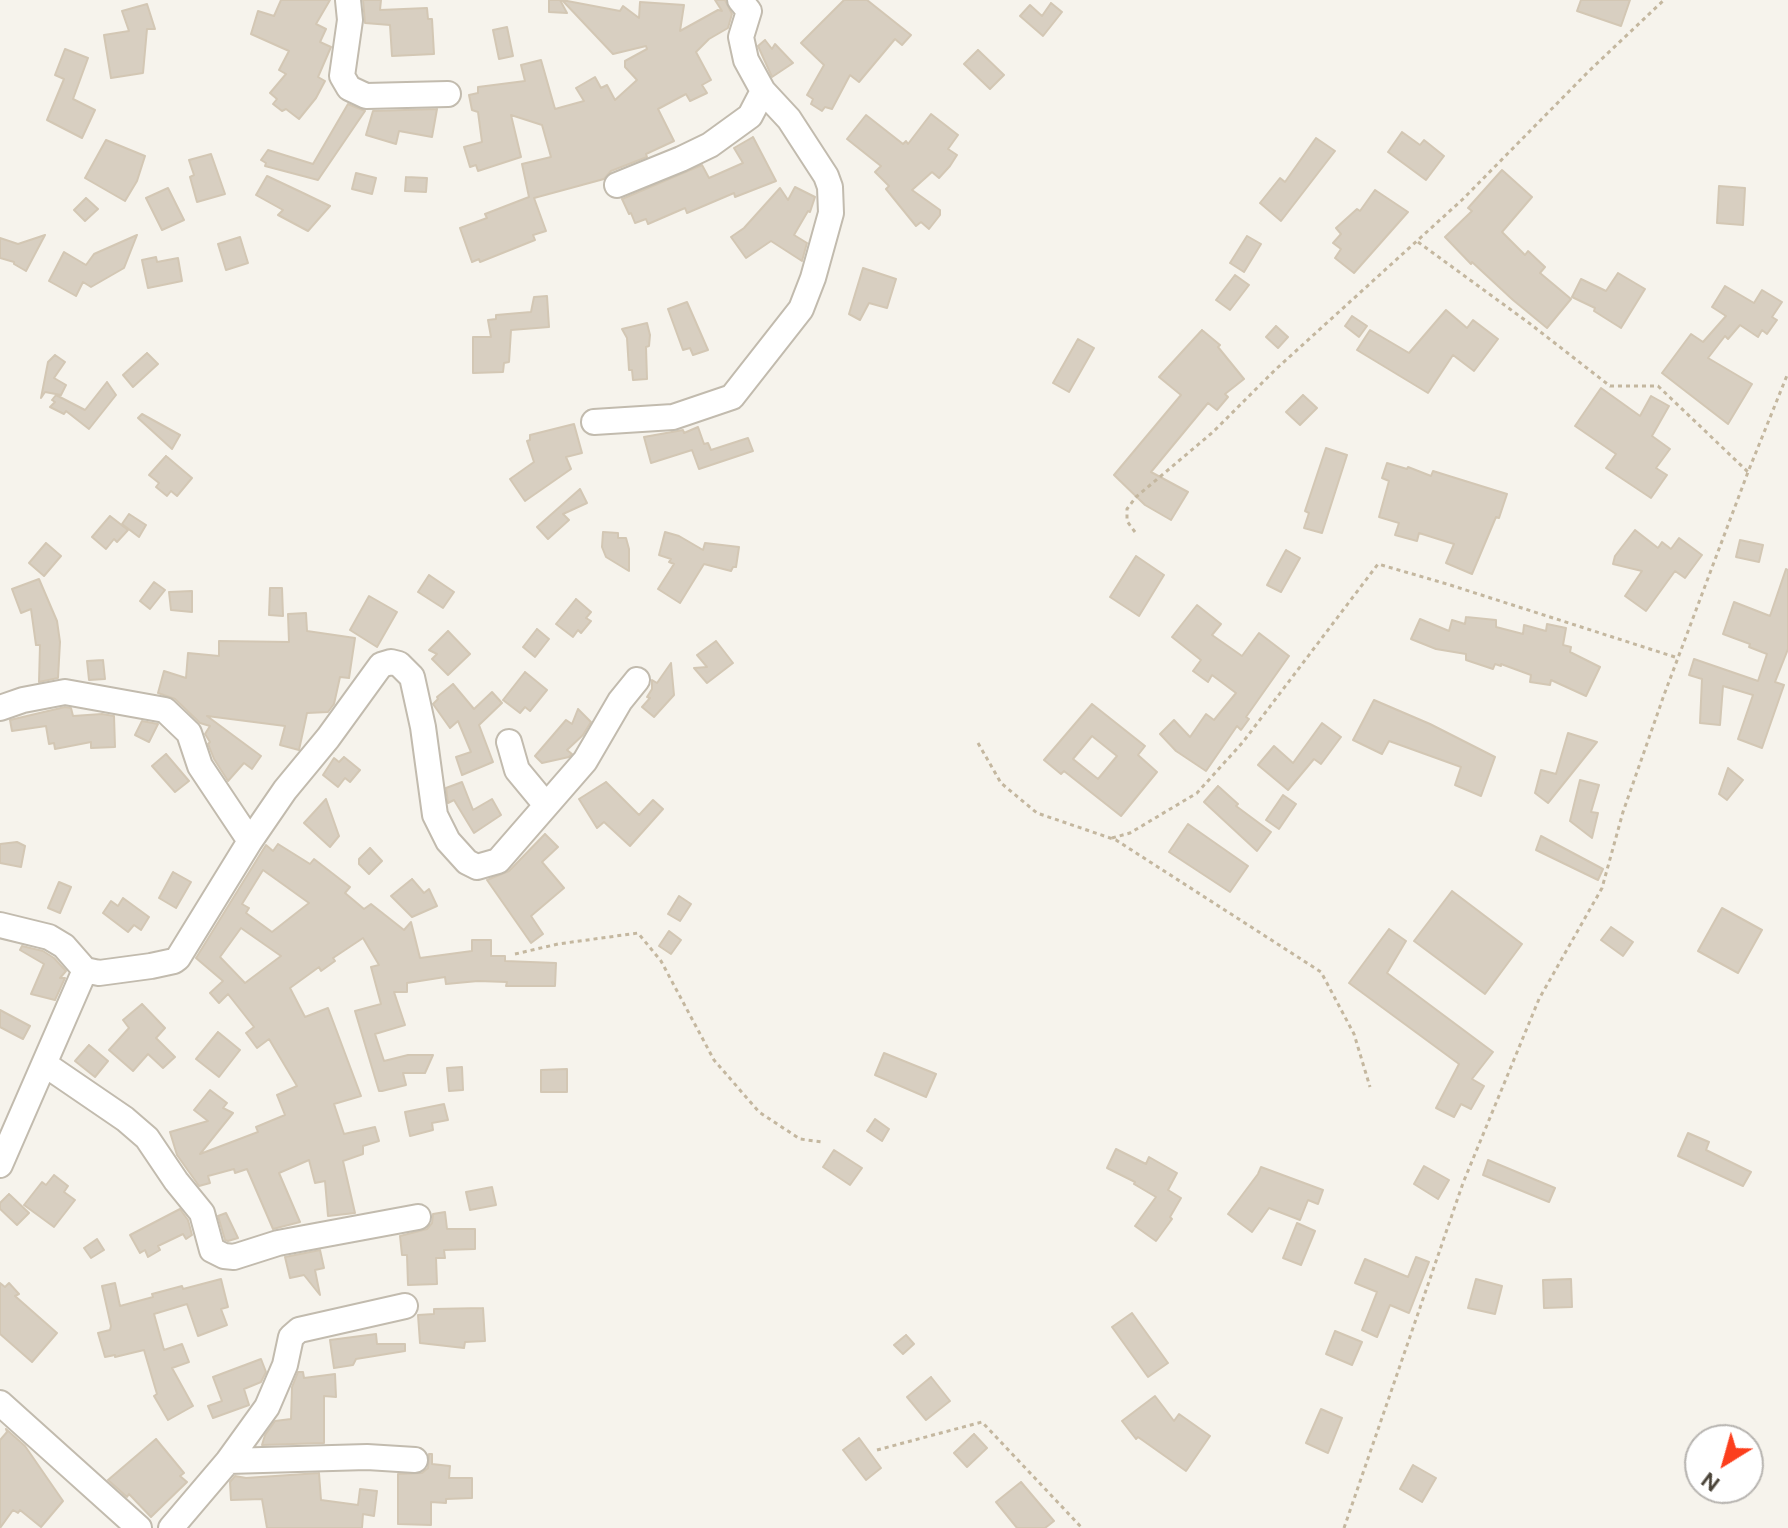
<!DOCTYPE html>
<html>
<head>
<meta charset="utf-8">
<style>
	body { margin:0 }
	#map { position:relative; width:1788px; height:1528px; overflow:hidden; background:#f6f3ec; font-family:"DM Sans",sans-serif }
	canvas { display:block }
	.north { position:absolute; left:1684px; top:1424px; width:80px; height:80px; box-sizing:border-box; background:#fff; border:2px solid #b7b4b0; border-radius:50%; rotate:217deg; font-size:22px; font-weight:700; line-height:32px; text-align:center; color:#4b4439 }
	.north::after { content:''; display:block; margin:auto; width:28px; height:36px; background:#fc3f1d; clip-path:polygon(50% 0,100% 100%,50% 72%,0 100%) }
</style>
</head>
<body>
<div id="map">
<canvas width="1788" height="1528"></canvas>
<div class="north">N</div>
</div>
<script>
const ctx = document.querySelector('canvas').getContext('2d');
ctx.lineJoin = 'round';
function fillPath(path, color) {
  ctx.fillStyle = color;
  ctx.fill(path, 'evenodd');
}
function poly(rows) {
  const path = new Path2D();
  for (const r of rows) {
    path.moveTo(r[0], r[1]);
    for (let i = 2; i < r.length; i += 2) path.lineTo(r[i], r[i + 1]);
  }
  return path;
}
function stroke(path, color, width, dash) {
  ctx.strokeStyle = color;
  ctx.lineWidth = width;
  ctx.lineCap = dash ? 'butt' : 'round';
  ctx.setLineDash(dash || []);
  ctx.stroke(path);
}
const building = poly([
	[281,0,330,0,316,24,326,29,320,42,331,47,318,77,325,81,316,98,299,119,286,109,282,111,273,104,277,99,270,93,286,74,279,70,289,51,251,34,258,11,274,16,281,0],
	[363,0,381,0,380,10,427,8,428,19,432,19,434,54,392,56,390,25,365,23,363,0],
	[549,0,560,0,567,13,549,12,549,0],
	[562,0,620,11,623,6,639,18,640,2,684,5,680,31,718,10,722,11,715,0,725,0,732,14,728,28,709,39,696,52,711,80,702,85,707,93,690,101,686,94,658,109,674,141,646,154,647,157,611,171,604,179,534,198,546,231,533,235,535,240,480,262,479,259,472,262,460,228,487,218,485,214,529,197,522,164,551,157,542,125,511,115,521,157,478,171,476,165,470,167,464,147,482,142,478,112,472,110,469,95,478,93,478,87,525,81,521,65,541,60,555,109,584,101,576,88,595,77,601,88,607,85,615,100,637,80,625,67,625,61,647,49,646,46,613,54,562,0],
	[844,0,867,0,911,35,902,45,895,39,859,82,850,75,832,109,825,107,822,111,811,104,813,99,807,95,824,65,801,43,844,0],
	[1581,0,1630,0,1621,26,1577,11,1581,0],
	[1051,3,1062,12,1043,36,1020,16,1030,5,1042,16,1051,3],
	[147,4,155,29,147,29,143,73,111,78,104,35,129,31,122,11,147,4],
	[507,27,513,56,499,59,493,30,507,27],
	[765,40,772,49,775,44,793,63,772,77,758,46,765,40],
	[65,49,88,58,73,99,95,110,82,138,47,120,64,79,55,75,65,49],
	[978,50,1004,75,990,89,964,64,978,50],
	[348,104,365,111,318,180,265,166,266,163,261,160,268,150,313,164,348,104],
	[437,109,432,137,399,131,396,144,366,135,373,111,437,109],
	[931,114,958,135,948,149,957,155,950,166,939,178,932,172,912,190,940,210,940,215,929,229,921,222,916,226,886,189,889,186,875,172,881,166,847,139,866,115,903,144,906,141,908,144,931,114],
	[1402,132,1420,145,1424,140,1444,156,1426,180,1388,152,1402,132],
	[753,137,776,181,735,197,734,193,687,213,685,208,648,224,646,219,635,223,631,213,629,214,622,199,702,165,709,178,743,163,734,148,753,137],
	[1316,138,1335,151,1281,221,1260,203,1280,178,1285,182,1316,138],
	[106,140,145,156,137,181,125,201,85,178,106,140],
	[211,154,225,194,197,202,190,177,194,175,189,160,211,154],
	[1502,170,1532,197,1502,232,1525,255,1528,251,1545,267,1540,273,1571,299,1547,328,1513,300,1472,262,1471,264,1445,237,1472,211,1468,208,1502,170],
	[356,173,376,178,372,194,352,189,356,173],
	[267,176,301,192,330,206,308,231,278,215,283,210,256,195,267,176],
	[406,177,427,178,426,192,405,191,406,177],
	[1719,186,1745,188,1743,225,1717,223,1719,186],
	[795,187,815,197,810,212,808,211,794,235,807,243,802,261,771,241,746,258,731,237,744,228,780,188,788,200,795,187],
	[168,188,184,220,162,230,146,198,168,188],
	[1375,190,1408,212,1354,273,1335,258,1341,249,1333,243,1341,234,1336,228,1357,209,1360,211,1375,190],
	[86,198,98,209,85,221,74,210,86,198],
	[45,235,26,271,14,264,14,262,0,258,0,238,18,244,45,235],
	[137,235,124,268,91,287,83,282,76,296,49,281,64,252,86,265,94,254,137,235],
	[1247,236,1261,244,1244,272,1230,263,1247,236],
	[240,237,248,263,226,270,218,244,240,237],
	[156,257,157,262,178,258,182,281,148,288,142,260,156,257],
	[863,268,896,279,887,308,869,303,860,320,849,314,863,268],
	[1618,273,1645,289,1621,328,1594,311,1595,308,1572,297,1581,279,1606,291,1618,273],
	[1235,275,1249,285,1230,310,1216,300,1235,275],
	[1725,286,1754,303,1762,290,1782,302,1772,317,1777,320,1767,334,1762,330,1758,337,1740,325,1728,339,1725,336,1708,358,1752,384,1728,424,1662,373,1691,334,1703,342,1726,316,1712,307,1725,286],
	[547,296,549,327,511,330,509,362,504,363,503,372,473,373,473,337,491,337,488,320,496,319,496,315,531,312,534,297,547,296],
	[687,302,708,350,693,355,690,348,683,350,668,309,687,302],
	[1446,310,1467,328,1473,320,1498,339,1474,371,1453,355,1428,393,1357,350,1370,330,1409,353,1446,310],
	[1352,316,1367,326,1359,337,1345,326,1352,316],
	[647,323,650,335,649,346,646,347,647,379,633,380,632,370,629,370,627,338,622,329,647,323],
	[1276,326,1288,337,1278,348,1266,337,1276,326],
	[1202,330,1220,345,1218,347,1244,379,1225,394,1228,397,1217,410,1208,403,1151,472,1188,492,1171,520,1145,505,1114,475,1181,395,1159,377,1202,330],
	[1078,339,1094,348,1069,392,1053,383,1078,339],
	[147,353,158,364,133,387,123,375,147,353],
	[55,355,65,362,54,378,66,385,61,395,45,392,41,398,48,362,55,355],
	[107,382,116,395,89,429,66,411,64,414,50,407,55,402,52,400,56,395,85,410,107,382],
	[1601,388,1640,416,1651,396,1669,406,1652,436,1670,449,1656,468,1667,475,1651,498,1606,468,1616,454,1575,426,1601,388],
	[1303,395,1317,408,1300,425,1286,412,1303,395],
	[142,414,180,435,172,449,138,418,142,414],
	[574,424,582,453,566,457,571,469,525,501,510,479,534,462,527,441,530,440,530,435,574,424],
	[698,427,704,444,708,443,711,450,748,438,753,451,699,469,692,450,651,463,644,437,683,430,684,433,698,427],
	[1326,448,1347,455,1322,533,1304,528,1309,513,1305,511,1326,448],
	[166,456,192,478,177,496,171,491,167,496,156,487,159,483,149,475,166,456],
	[1387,463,1407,469,1408,467,1431,476,1433,471,1507,494,1499,518,1496,517,1472,574,1446,563,1454,544,1419,533,1417,541,1395,535,1399,523,1379,517,1389,481,1382,478,1387,463],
	[580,489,587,503,563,514,569,520,548,539,537,527,580,489],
	[129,514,146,525,139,537,122,524,129,514],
	[110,516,128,530,117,542,114,539,106,549,92,537,110,516],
	[1635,530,1658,548,1662,542,1671,549,1679,538,1702,555,1685,578,1675,571,1646,611,1625,596,1642,571,1613,564,1615,556,1635,530],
	[603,532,618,533,618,538,626,538,629,549,629,571,606,557,602,547,603,532],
	[665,532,679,536,703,550,705,543,739,547,736,567,733,567,731,571,704,564,680,603,658,589,674,564,669,562,671,559,659,555,665,532],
	[1740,540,1763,545,1759,562,1736,557,1740,540],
	[46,543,61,556,44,576,29,563,46,543],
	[1286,550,1300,558,1281,592,1267,585,1286,550],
	[1136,556,1164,575,1139,616,1110,597,1136,556],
	[1786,569,1788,570,1788,649,1775,682,1784,685,1762,748,1738,739,1753,695,1723,686,1720,725,1700,723,1702,679,1689,675,1694,659,1758,681,1767,654,1749,647,1750,644,1723,634,1734,602,1770,616,1786,569],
	[429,575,454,592,443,608,418,592,429,575],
	[39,579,57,621,60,642,58,678,39,682,40,645,36,645,31,609,21,613,12,589,39,579],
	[154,582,165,590,150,609,140,601,154,582],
	[270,588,282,588,283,616,269,615,270,588],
	[192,591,192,612,171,610,169,592,192,591],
	[369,596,397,612,377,647,350,630,369,596],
	[576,599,591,612,586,618,591,621,581,633,578,630,573,637,556,624,576,599],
	[1197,605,1221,624,1212,635,1242,656,1259,633,1289,656,1246,717,1249,719,1241,730,1237,726,1206,771,1176,751,1160,734,1174,720,1190,737,1206,714,1214,720,1236,693,1212,675,1208,682,1193,671,1201,660,1172,637,1197,605],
	[306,613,307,631,355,638,349,678,340,677,334,704,328,712,307,713,299,750,280,745,285,726,207,716,261,756,252,769,244,763,228,781,214,759,208,744,210,742,205,734,210,726,200,723,175,699,158,693,164,671,186,678,188,653,219,656,219,641,289,642,288,614,306,613],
	[1466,617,1496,620,1496,627,1523,634,1524,625,1546,631,1547,624,1566,628,1563,645,1571,647,1570,652,1600,667,1586,696,1551,680,1550,685,1530,682,1531,675,1501,664,1501,666,1495,664,1493,669,1466,660,1466,654,1436,649,1411,639,1420,619,1449,631,1452,620,1465,624,1466,617],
	[537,629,549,639,535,657,523,647,537,629],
	[448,631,470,654,448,675,432,659,437,654,429,650,448,631],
	[716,641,733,663,707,683,694,668,707,667,697,655,716,641],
	[103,660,105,679,89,680,87,661,103,660],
	[671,663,674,695,654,717,642,707,650,698,647,697,652,689,652,680,657,683,671,663],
	[525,672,547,690,530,711,525,707,520,713,503,700,525,672],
	[453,684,474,709,492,692,502,703,479,725,493,762,462,775,456,757,471,752,458,721,450,728,433,704,438,699,437,697,453,684],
	[1374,700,1430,724,1495,757,1481,796,1455,785,1461,767,1389,741,1382,754,1353,740,1374,700],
	[1092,704,1145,746,1138,755,1157,772,1121,816,1064,771,1061,774,1044,760,1092,704],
	[1092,736,1117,756,1098,779,1073,759,1092,736],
	[65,707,71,708,73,716,102,714,114,716,115,747,91,748,91,742,55,749,54,743,49,744,46,726,12,731,10,720,65,707],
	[578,709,591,722,583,735,567,750,572,754,569,757,542,763,535,756,566,720,572,724,578,709],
	[142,721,158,724,149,742,135,735,142,721],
	[1322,723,1341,737,1321,764,1314,759,1288,790,1258,765,1274,746,1293,763,1322,723],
	[1568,733,1597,742,1548,803,1535,793,1541,770,1556,774,1568,733],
	[166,754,189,781,175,792,152,766,166,754],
	[344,757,360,770,350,782,345,778,338,787,323,775,334,758,339,762,344,757],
	[1728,768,1743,780,1727,800,1719,794,1728,768],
	[1580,780,1599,785,1591,812,1598,813,1592,838,1570,821,1580,780],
	[462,782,473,810,492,799,501,815,474,833,454,800,448,803,446,788,462,782],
	[606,782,639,815,653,800,663,809,630,846,604,822,597,828,579,799,606,782],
	[1218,786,1238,804,1236,806,1271,832,1257,851,1204,802,1218,786],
	[1283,795,1296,804,1279,829,1266,820,1283,795],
	[326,799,339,836,330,847,304,823,326,799],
	[1188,824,1248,866,1230,892,1169,852,1188,824],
	[545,834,558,847,542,862,564,888,531,916,543,934,531,943,487,880,509,871,545,834],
	[1541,836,1603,869,1598,880,1536,850,1541,836],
	[17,842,25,846,21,867,0,863,0,844,17,842],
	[278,844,310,864,314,859,350,887,345,893,364,909,371,904,404,930,411,922,420,958,472,951,472,940,491,940,491,956,505,956,505,961,556,963,555,986,506,986,507,982,478,981,446,984,445,977,407,983,407,992,394,992,405,1025,375,1034,384,1061,408,1055,433,1055,425,1073,403,1073,406,1085,382,1091,379,1091,355,1011,381,1004,371,967,379,965,363,938,333,958,335,961,321,971,319,967,290,988,305,1017,328,1008,361,1096,334,1104,344,1134,375,1127,379,1141,363,1146,363,1154,343,1161,355,1213,328,1216,325,1181,315,1183,309,1160,279,1173,300,1222,273,1229,247,1169,235,1173,234,1169,208,1176,210,1183,199,1186,177,1155,170,1132,208,1121,194,1110,210,1090,227,1103,223,1108,233,1113,200,1154,258,1132,256,1127,285,1115,277,1095,297,1086,269,1039,257,1048,246,1033,254,1027,228,994,219,1003,210,993,223,981,196,958,266,845,273,851,278,844],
	[263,870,309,903,272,932,246,913,249,908,242,904,263,870],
	[241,928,281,956,245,983,220,957,241,928],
	[370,848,382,861,369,874,359,864,359,859,370,848],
	[173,872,191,882,176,908,159,898,173,872],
	[412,879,424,893,429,889,437,906,412,917,391,896,412,879],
	[59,882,71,887,60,913,48,908,59,882],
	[1452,891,1522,944,1485,994,1414,941,1452,891],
	[679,896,691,904,680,921,668,914,679,896],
	[123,898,149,917,141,930,134,925,128,932,103,913,111,901,118,906,123,898],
	[1722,908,1762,930,1738,973,1698,951,1722,908],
	[1611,927,1633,942,1623,956,1601,940,1611,927],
	[1389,929,1406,941,1387,973,1493,1052,1472,1079,1484,1086,1471,1109,1461,1104,1454,1117,1436,1108,1459,1064,1349,983,1389,929],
	[669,931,681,940,671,954,659,946,669,931],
	[22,946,43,951,54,958,66,971,60,978,65,978,55,1000,31,994,44,964,20,950,22,946],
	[142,1004,165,1028,156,1038,175,1057,163,1068,148,1054,133,1071,109,1050,129,1028,123,1020,142,1004],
	[0,1010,30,1026,23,1039,0,1027,0,1010],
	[218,1032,240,1050,219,1077,196,1059,218,1032],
	[89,1045,108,1061,95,1077,75,1061,89,1045],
	[884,1053,936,1074,926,1097,875,1075,884,1053],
	[462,1067,463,1090,449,1091,447,1068,462,1067],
	[567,1069,567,1092,541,1092,541,1070,567,1069],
	[444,1104,448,1120,432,1123,433,1130,410,1136,405,1112,444,1104],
	[875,1119,889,1129,882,1141,867,1131,875,1119],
	[1688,1133,1709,1142,1706,1150,1751,1172,1743,1186,1678,1156,1688,1133],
	[1116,1149,1146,1164,1149,1157,1177,1173,1168,1190,1181,1198,1170,1217,1172,1219,1156,1241,1135,1226,1156,1197,1134,1184,1135,1182,1107,1168,1116,1149],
	[834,1150,862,1168,850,1185,823,1167,834,1150],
	[1488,1160,1555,1188,1549,1202,1483,1175,1488,1160],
	[1424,1166,1449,1180,1438,1199,1414,1184,1424,1166],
	[1261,1167,1323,1190,1318,1204,1308,1200,1300,1220,1269,1208,1252,1232,1228,1214,1258,1174,1261,1167],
	[54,1175,68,1186,64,1192,75,1200,54,1227,24,1205,42,1182,46,1185,54,1175],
	[492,1187,496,1205,470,1210,466,1192,492,1187],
	[9,1194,29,1213,17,1225,0,1209,0,1203,9,1194],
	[180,1209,188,1220,192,1235,186,1239,183,1234,158,1246,160,1250,148,1257,145,1250,140,1253,130,1235,180,1209],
	[445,1212,447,1229,475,1229,475,1249,444,1250,445,1258,436,1258,437,1284,408,1285,407,1255,402,1255,400,1236,427,1229,432,1223,433,1214,445,1212],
	[226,1213,238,1238,228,1241,225,1240,218,1216,226,1213],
	[1297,1223,1315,1231,1301,1265,1283,1258,1297,1223],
	[97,1239,104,1250,91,1258,84,1248,97,1239],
	[320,1250,324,1268,315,1270,320,1295,304,1275,290,1278,285,1257,320,1250],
	[1416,1257,1429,1262,1409,1313,1390,1305,1377,1337,1362,1330,1377,1292,1355,1283,1365,1259,1408,1277,1416,1257],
	[221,1279,228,1307,221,1309,227,1325,198,1336,187,1304,154,1314,164,1350,182,1344,189,1362,172,1368,193,1406,168,1420,154,1396,157,1394,144,1350,115,1357,115,1355,105,1357,98,1333,110,1330,111,1326,102,1286,115,1283,120,1306,153,1297,152,1294,182,1286,183,1289,221,1279],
	[1476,1279,1502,1286,1495,1314,1468,1308,1476,1279],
	[1571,1279,1572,1307,1544,1308,1543,1280,1571,1279],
	[0,1283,5,1287,9,1283,19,1294,15,1296,57,1333,32,1362,0,1334,0,1283],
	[483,1308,485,1341,465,1342,464,1348,420,1343,418,1315,434,1314,434,1309,483,1308],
	[1132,1313,1168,1363,1148,1377,1112,1327,1132,1313],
	[1335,1331,1362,1342,1352,1365,1326,1354,1335,1331],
	[376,1334,377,1344,405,1344,405,1351,356,1359,353,1365,334,1368,330,1340,376,1334],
	[906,1335,914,1344,903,1354,894,1345,906,1335],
	[261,1359,266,1372,261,1382,244,1389,249,1405,213,1418,208,1406,222,1401,213,1377,261,1359],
	[298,1372,303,1372,304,1378,335,1374,336,1397,324,1396,324,1443,262,1445,265,1435,275,1421,291,1419,292,1387,298,1372],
	[931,1377,950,1401,926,1420,907,1397,931,1377],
	[1155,1396,1174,1421,1179,1414,1210,1436,1186,1471,1138,1437,1136,1439,1122,1421,1155,1396],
	[1321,1409,1342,1418,1328,1453,1306,1443,1321,1409],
	[6,1429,25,1446,63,1501,41,1527,20,1510,18,1513,13,1510,0,1528,0,1440,7,1432,6,1429],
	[974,1434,987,1448,967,1467,954,1453,974,1434],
	[859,1438,881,1468,866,1480,843,1450,859,1438],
	[156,1439,184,1473,180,1476,187,1482,151,1517,129,1494,127,1497,108,1480,156,1439],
	[429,1454,432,1454,432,1464,450,1466,449,1478,472,1478,472,1498,446,1499,446,1503,431,1502,431,1525,398,1524,398,1474,422,1473,428,1468,429,1454],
	[1413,1465,1436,1478,1422,1502,1400,1489,1413,1465],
	[319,1473,321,1500,358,1505,360,1489,377,1491,374,1516,363,1514,362,1528,267,1528,262,1499,231,1500,230,1482,235,1476,246,1478,319,1473],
	[1021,1482,1054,1521,1045,1528,1017,1528,996,1502,1021,1482]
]);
const path = poly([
	[1418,242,1529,323,1610,386,1658,386,1748,472],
	[1135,532,1127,521,1127,509,1136,497,1213,432,1275,370,1463,199,1588,72,1664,0],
	[978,743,1001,783,1037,813,1116,840,1321,972,1354,1034,1370,1087],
	[1112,838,1130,833,1197,793,1243,742,1378,564,1447,584,1678,658],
	[515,954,558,944,638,933,661,961,714,1060,759,1112,800,1139,822,1142],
	[877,1450,982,1422,1082,1528],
	[1344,1528,1463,1183,1539,999,1602,888,1623,812,1664,695,1748,472,1788,373]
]);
const minor = poly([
	[348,0,350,20,342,76,349,88,366,96,448,94],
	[617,185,681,159,710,145,750,116,763,91],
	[594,422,673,417,732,397,801,309,813,278,831,213,830,187,826,176,789,119,763,91,746,60,741,37,749,11,740,0],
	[0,708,23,700,65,692,165,710,189,733,200,766,250,841],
	[509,742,517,770,546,805],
	[0,925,49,937,64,946,85,970],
	[46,1065,125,1119,147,1138,176,1181,202,1213,212,1250,224,1256,234,1257,278,1243,418,1217],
	[0,1165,85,970,99,973,151,966,174,961,178,958,250,841,285,790,328,738,381,665,391,662,399,664,412,677,423,727,435,815,448,841,467,862,477,867,498,861,585,761,620,701,637,680],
	[0,1403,139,1528],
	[228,1461,367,1457,415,1460],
	[171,1528,228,1461,267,1407,285,1365,291,1337,299,1330,405,1306]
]);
fillPath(building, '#d8cfc1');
stroke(building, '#d3c7b4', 2);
stroke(minor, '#c2bbae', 28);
stroke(path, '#c4b79f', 3, [4, 4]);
stroke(minor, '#fff', 24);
</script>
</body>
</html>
